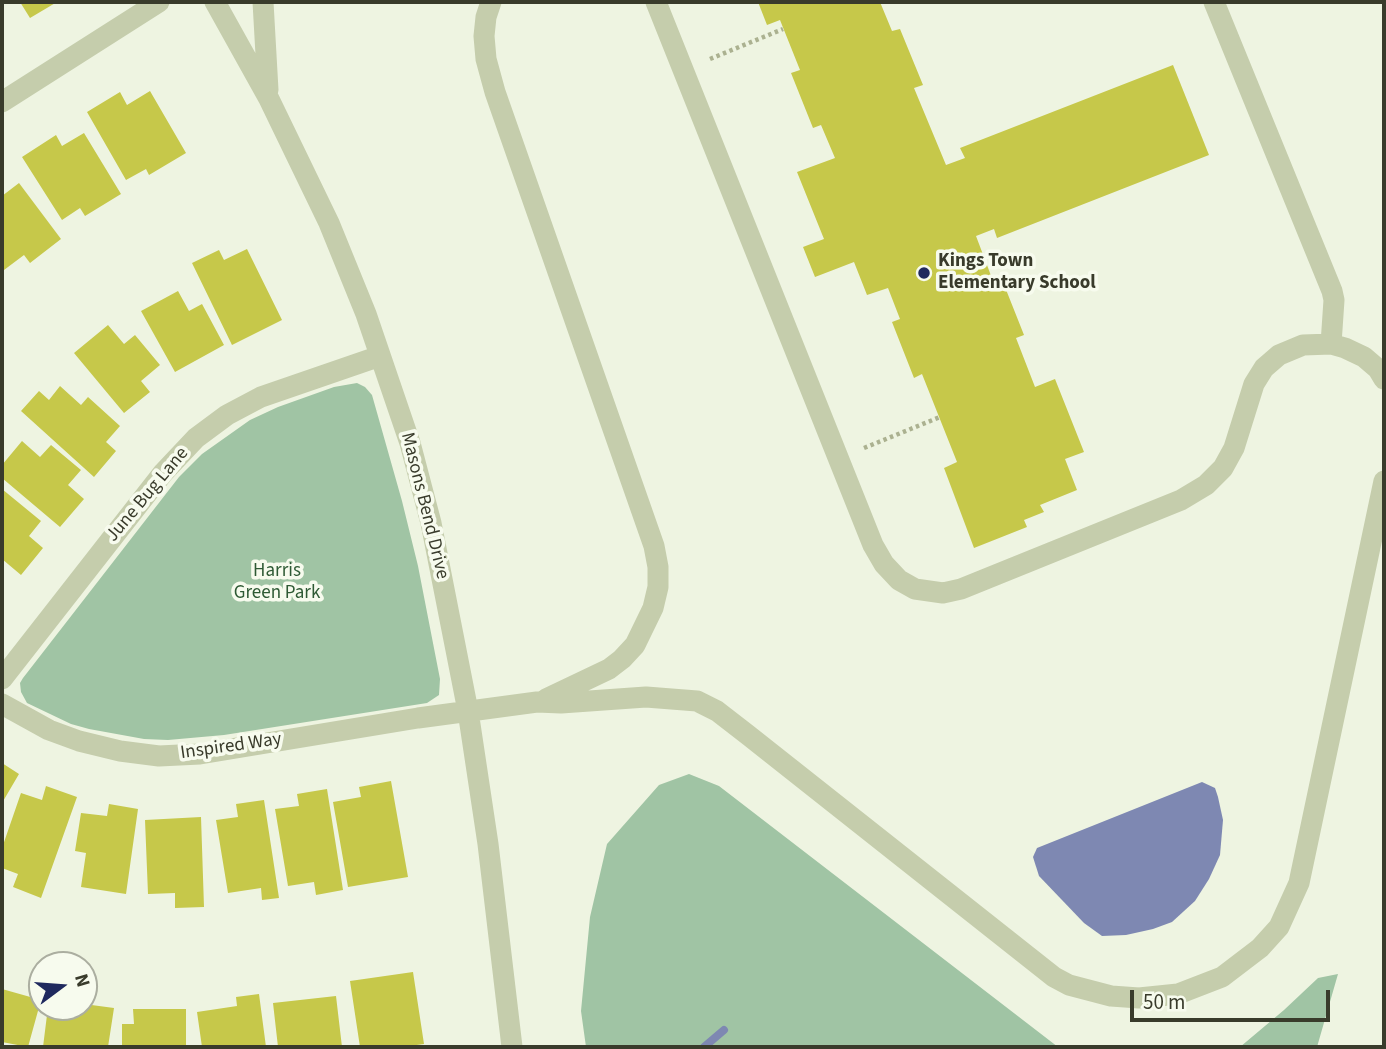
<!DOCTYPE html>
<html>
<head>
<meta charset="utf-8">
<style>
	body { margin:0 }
	#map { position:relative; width:1386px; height:1049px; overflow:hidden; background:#eef4e1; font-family:"Source Sans 3",sans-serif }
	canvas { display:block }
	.frame { position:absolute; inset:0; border:4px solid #393b2b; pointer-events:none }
	.north { position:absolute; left:28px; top:951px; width:70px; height:70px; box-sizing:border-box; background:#f7fbee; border:2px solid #abaea0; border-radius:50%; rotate:74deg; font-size:19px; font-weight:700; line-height:28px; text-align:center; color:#393b2b }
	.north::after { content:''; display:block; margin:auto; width:24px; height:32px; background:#1f295e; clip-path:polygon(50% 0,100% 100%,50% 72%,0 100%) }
	.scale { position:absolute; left:1130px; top:990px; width:200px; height:32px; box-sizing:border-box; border:4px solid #393b2b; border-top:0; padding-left:9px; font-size:21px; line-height:24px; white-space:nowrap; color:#393b2b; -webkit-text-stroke:5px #f7fbee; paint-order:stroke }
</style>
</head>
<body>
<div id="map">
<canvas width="1386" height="1049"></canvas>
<div class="frame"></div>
<div class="north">N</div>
<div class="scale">50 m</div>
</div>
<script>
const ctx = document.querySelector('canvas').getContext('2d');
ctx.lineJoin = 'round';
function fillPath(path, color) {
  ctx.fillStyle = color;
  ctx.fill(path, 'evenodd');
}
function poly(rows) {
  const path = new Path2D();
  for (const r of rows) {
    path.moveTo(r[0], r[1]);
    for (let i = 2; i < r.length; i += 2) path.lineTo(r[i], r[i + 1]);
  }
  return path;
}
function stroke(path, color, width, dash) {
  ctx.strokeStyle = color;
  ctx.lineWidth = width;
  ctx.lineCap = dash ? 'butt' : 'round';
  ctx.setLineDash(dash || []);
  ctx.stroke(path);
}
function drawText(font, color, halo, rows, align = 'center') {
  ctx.font = font + ' "Source Sans 3",sans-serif';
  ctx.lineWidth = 7;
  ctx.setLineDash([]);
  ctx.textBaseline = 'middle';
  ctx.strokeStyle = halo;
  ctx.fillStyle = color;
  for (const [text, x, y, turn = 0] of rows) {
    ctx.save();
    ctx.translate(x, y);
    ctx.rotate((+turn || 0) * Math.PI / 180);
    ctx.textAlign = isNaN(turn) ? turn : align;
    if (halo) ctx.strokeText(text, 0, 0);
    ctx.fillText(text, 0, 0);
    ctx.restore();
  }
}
const green = poly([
	[357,383,365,387,372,395,402,501,418,566,440,679,439,695,427,703,224,735,168,740,144,739,89,729,71,724,27,703,21,692,20,683,23,678,179,477,202,454,250,420,278,407,334,387],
	[689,774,719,786,1058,1047,586,1047,581,1011,590,917,607,844,659,785],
	[1338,974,1317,1047,1240,1047,1284,1010,1318,978]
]);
const water = poly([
	[1202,782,1215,788,1218,797,1223,820,1220,855,1209,879,1195,901,1172,922,1153,929,1126,935,1102,936,1084,923,1039,876,1033,857,1037,848]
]);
const stream = poly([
	[704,1047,724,1030]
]);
const building = poly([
	[20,2,57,2,30,18],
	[758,2,880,2,892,31,900,29,923,85,914,88,946,165,965,158,960,148,1173,65,1209,155,997,238,994,229,976,236,993,281,1001,277,1024,335,1016,338,1035,387,1055,379,1084,452,1065,459,1077,490,1040,505,1044,512,1024,520,1027,527,974,548,944,468,957,462,922,374,914,378,892,322,900,319,888,288,867,295,854,262,815,277,803,247,824,239,797,172,835,158,821,125,813,128,791,73,800,70,780,20,767,25],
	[150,91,186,153,149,175,146,169,126,180,87,112,120,92,127,105],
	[84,133,121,194,85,216,80,208,62,220,22,157,56,135,62,146],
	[19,183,61,239,30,263,24,255,4,270,2,268,2,196],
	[247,249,282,320,232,345,192,263,219,250,224,260],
	[178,291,189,311,202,304,224,345,175,372,141,311],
	[108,325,124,344,135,335,160,365,141,381,150,392,124,413,74,353],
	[60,386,81,405,88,397,120,426,106,442,116,451,94,477,21,411,39,391,49,400],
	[22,441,40,457,51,445,81,470,68,485,84,499,60,527,2,478,2,465],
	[2,489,41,521,29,536,43,548,21,575,2,559],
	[2,763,19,774,2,803],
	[391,781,408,877,348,887,333,802,361,797,359,787],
	[46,786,77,797,41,898,13,887,18,874,2,868,2,848,21,793,42,800],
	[327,789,343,890,316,895,314,882,288,886,275,809,299,806,297,794],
	[264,800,279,898,262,900,261,888,228,893,216,820,238,817,236,804],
	[109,804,138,809,126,894,81,887,86,853,75,851,81,813,107,816],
	[201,817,204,907,175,908,175,893,148,894,145,820],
	[413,972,424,1044,402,1047,360,1047,350,981],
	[2,989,41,1000,28,1047,2,1042],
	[259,994,266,1047,202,1047,197,1012,237,1006,236,997],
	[336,996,342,1047,278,1047,273,1003],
	[84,1004,114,1008,108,1047,43,1047,48,1007,84,1007],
	[133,1009,186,1009,186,1047,122,1047,122,1024,134,1024]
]);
const path = poly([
	[710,59,783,29],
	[864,448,940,417]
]);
const minor = poly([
	[215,2,269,99,329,223,366,314,410,443,431,523,468,711,488,844,512,1047],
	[263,2,268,90],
	[491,2,486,17,484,36,486,59,495,92,654,546,658,567,658,587,653,608,635,645,622,659,609,669,546,699],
	[656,2,873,545,884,564,899,580,915,589,943,593,961,589,1181,500,1206,485,1223,468,1234,448,1254,384,1264,368,1279,355,1303,345,1331,344,1345,348,1364,357,1378,369,1384,379],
	[1214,2,1332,291,1334,300,1331,344],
	[2,102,159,2],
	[2,679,163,473,196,438,227,415,261,397,380,356],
	[2,704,49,730,79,741,120,751,159,756,200,754,418,718,537,702,561,703,646,697,697,701,717,711,748,735,1054,977,1069,985,1111,996,1139,998,1178,994,1222,977,1260,948,1279,927,1299,883,1384,481]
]);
const markers = [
	[924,273,7,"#1f295e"]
];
const poiNames = [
	["Kings Town",938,262],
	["Elementary School",938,284]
];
const streetNames = [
	["June Bug Lane",148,495,-50],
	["Masons Bend Drive",424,506,76],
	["Inspired Way",231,747,-8]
];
const parkNames = [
	["Harris",277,572],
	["Green Park",277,594]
];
fillPath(green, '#a0c4a4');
fillPath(water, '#7e88b2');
stroke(stream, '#7e88b2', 8);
fillPath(building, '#c6c84a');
stroke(path, '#abb190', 4.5, [3.5, 3.5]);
stroke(minor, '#c5cdac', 21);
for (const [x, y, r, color] of markers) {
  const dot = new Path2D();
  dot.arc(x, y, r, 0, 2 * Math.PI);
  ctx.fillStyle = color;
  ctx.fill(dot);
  stroke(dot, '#f7fbee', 2.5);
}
drawText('bold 19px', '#393b2b', '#f7fbee', poiNames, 'left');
drawText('19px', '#393b2b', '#f7fbee', streetNames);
drawText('19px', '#2e5a34', '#f7fbee', parkNames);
</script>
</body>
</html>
